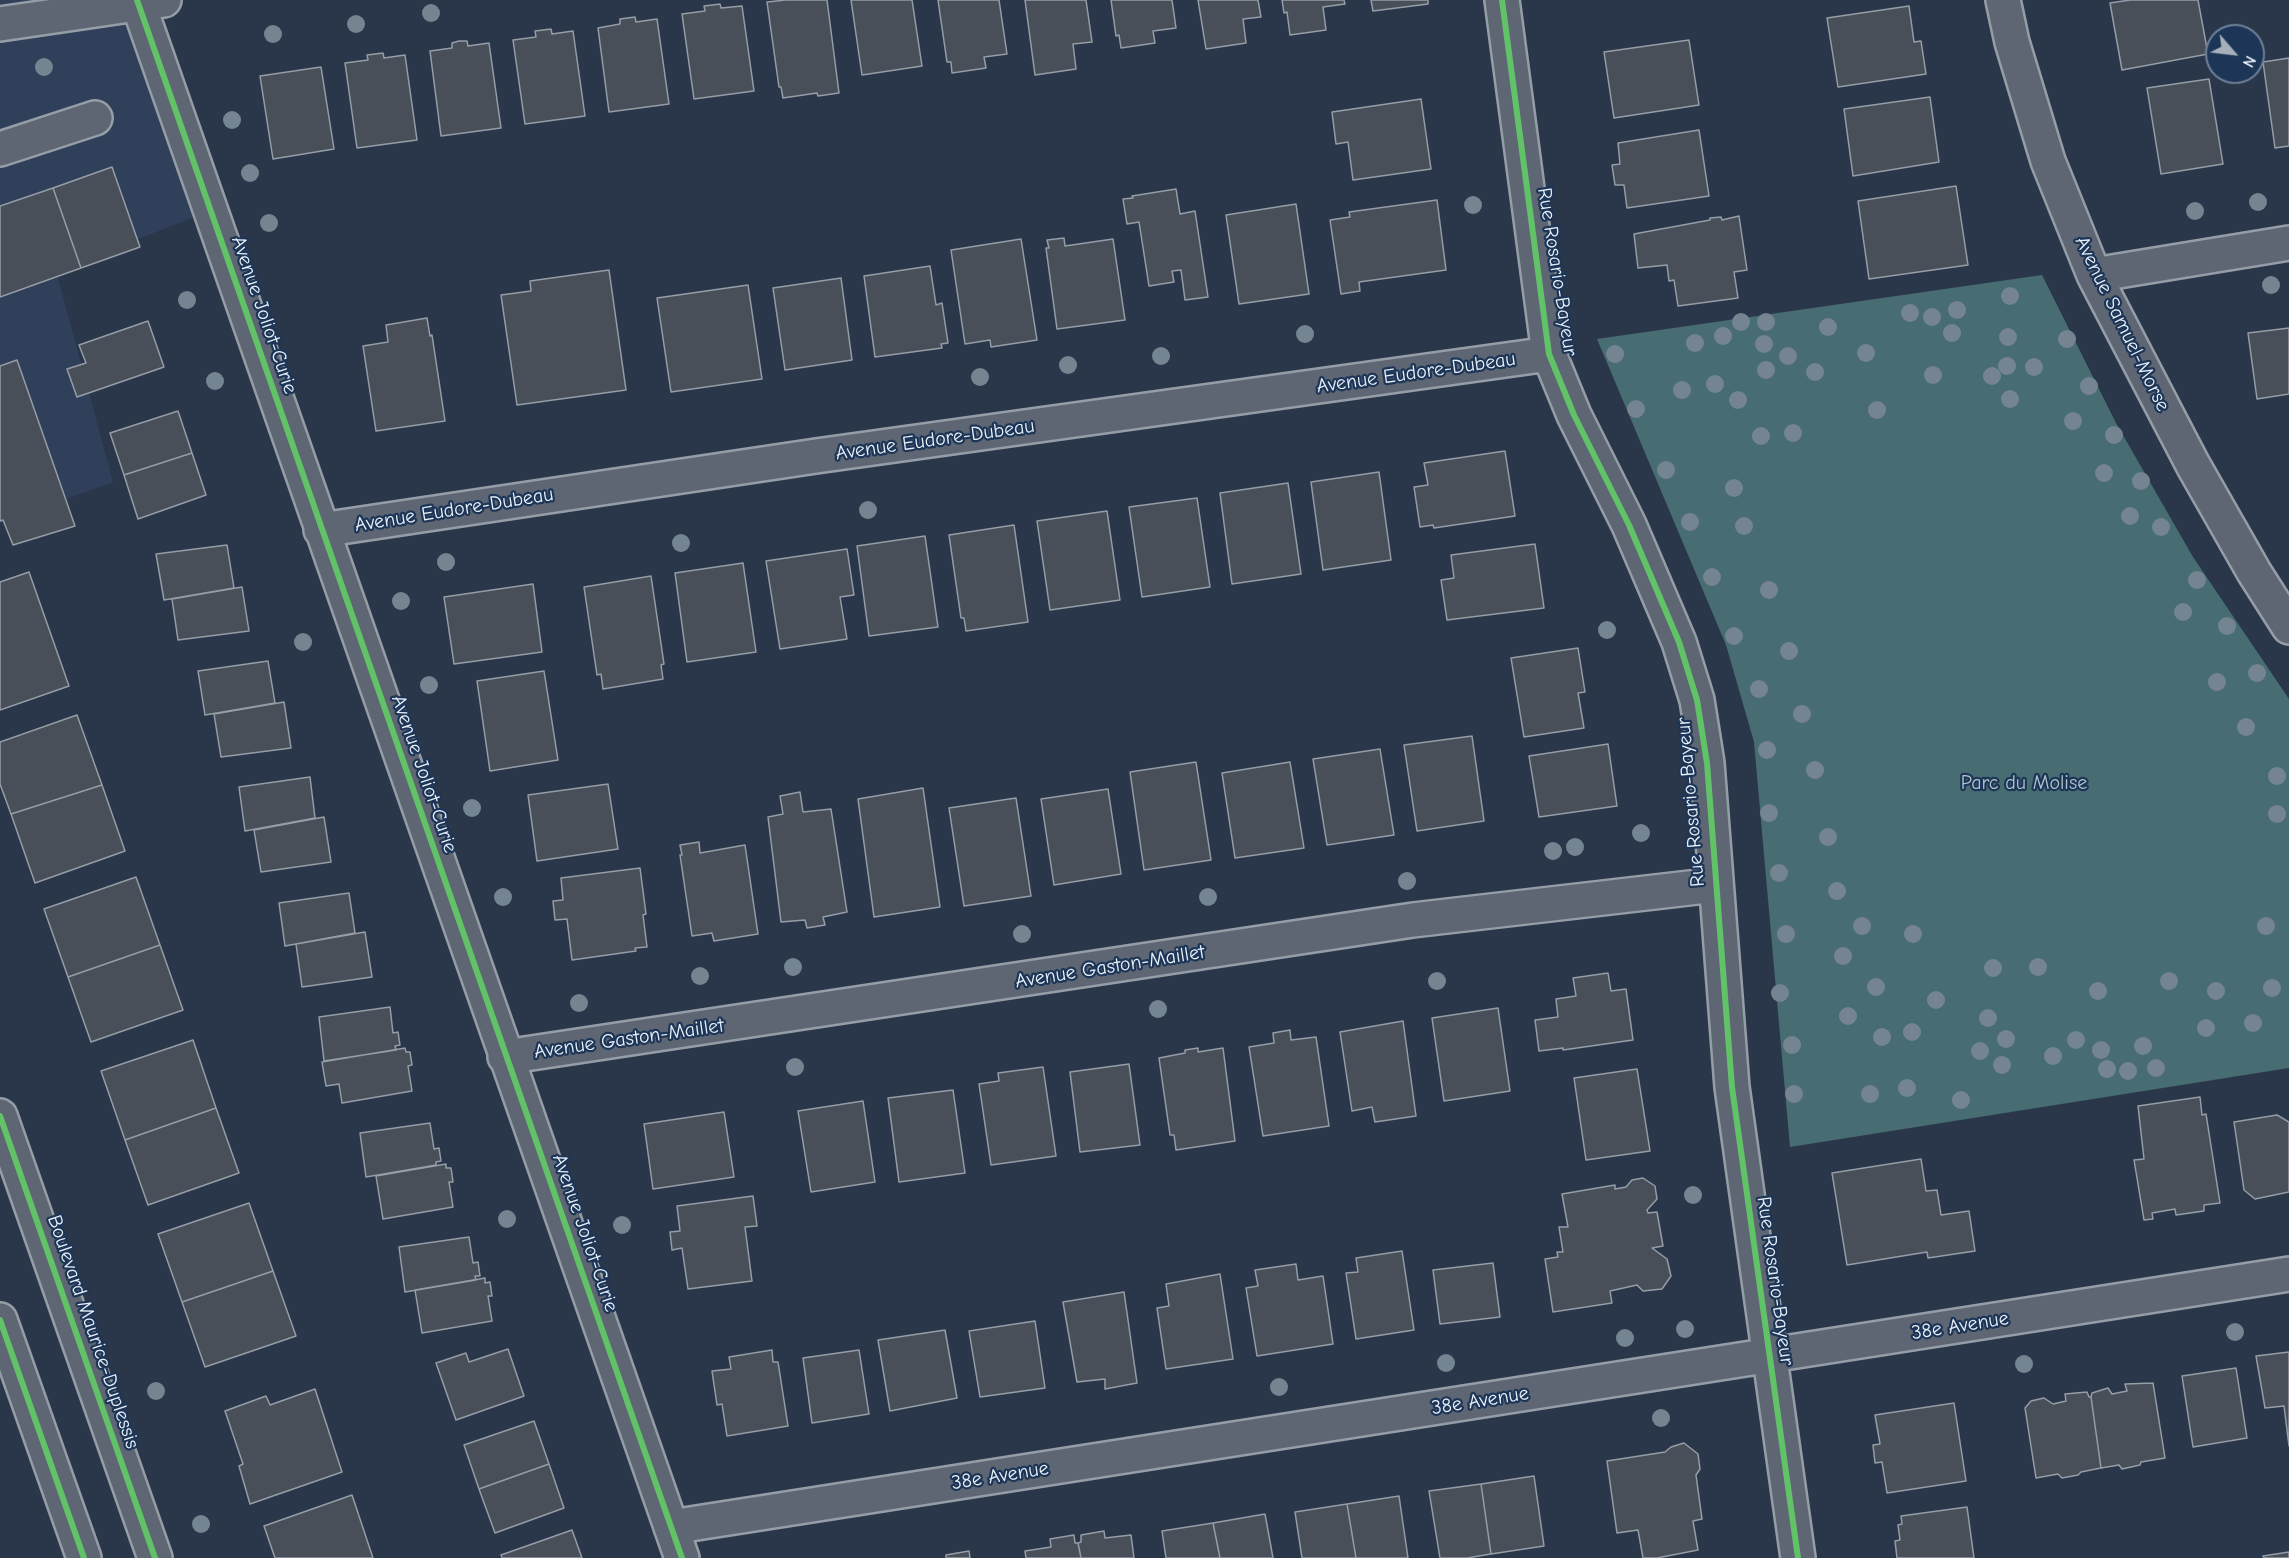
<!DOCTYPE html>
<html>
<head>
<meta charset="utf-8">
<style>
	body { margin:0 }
	#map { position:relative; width:2289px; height:1558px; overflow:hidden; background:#2a374a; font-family:"Comic Neue",sans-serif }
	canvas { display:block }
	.north { position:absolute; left:2205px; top:24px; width:60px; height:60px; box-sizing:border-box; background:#1d3557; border:2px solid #6e8097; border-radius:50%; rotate:118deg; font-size:16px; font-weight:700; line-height:24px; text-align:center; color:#e8f1f8 }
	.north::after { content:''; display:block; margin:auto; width:21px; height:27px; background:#a6b0bb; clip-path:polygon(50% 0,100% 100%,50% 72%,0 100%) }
</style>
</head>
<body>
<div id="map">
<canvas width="2289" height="1558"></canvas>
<div class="north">N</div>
</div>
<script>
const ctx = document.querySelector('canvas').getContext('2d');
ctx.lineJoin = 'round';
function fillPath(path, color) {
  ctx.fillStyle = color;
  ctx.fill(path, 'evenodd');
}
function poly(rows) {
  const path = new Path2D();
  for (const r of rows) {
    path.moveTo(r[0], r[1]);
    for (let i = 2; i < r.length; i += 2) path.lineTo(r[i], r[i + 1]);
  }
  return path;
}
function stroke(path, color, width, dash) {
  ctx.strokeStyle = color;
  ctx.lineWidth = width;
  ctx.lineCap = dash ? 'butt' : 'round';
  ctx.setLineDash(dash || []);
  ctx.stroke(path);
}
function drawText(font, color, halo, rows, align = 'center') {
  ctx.font = font + ' "Comic Neue",sans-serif';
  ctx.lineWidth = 4.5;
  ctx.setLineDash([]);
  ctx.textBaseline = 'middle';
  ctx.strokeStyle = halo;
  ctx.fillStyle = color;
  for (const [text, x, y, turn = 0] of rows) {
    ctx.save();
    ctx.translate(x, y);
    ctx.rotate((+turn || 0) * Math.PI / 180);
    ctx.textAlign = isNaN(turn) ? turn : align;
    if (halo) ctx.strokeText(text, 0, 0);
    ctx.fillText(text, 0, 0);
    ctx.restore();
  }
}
const built = poly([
	[0,0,136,0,210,211,56,271,113,482,0,523]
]);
const green = poly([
	[2042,275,2116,423,2193,557,2289,699,2289,1068,1790,1147,1754,742,1726,645,1597,339]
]);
const building = poly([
	[786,0,827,0,839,93,818,96,817,93,783,98,781,87,779,87,767,2,786,0],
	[851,0,912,0,922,66,862,75,851,0],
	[938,0,999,0,1007,54,984,57,986,68,952,73,951,62,947,62,938,0],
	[1025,0,1086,0,1092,42,1073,44,1076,69,1035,75,1025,0],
	[1111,0,1172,0,1176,28,1153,31,1155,43,1121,48,1119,35,1116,36,1111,0],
	[1198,0,1258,0,1261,17,1243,19,1246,43,1206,49,1198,0],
	[1282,0,1344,0,1345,4,1323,7,1326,30,1290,35,1287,12,1284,13,1282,0],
	[1371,0,1428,0,1428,4,1373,11,1371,0],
	[2130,0,2198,0,2208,54,2122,70,2110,3,2130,0],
	[720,4,721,8,742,6,754,91,694,99,682,14,705,11,704,6,720,4],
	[1909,6,1914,42,1921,41,1926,74,1838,87,1827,18,1909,6],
	[635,17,636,22,657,19,669,104,609,112,598,28,620,24,620,19,635,17],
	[551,29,552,34,573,31,585,116,525,124,513,40,536,37,535,31,551,29],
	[1689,40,1699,105,1614,118,1604,52,1689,40],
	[459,41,467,41,468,46,489,43,501,128,441,136,430,51,452,48,452,43,459,41],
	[383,53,384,58,405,55,417,140,357,148,345,63,368,60,367,55,383,53],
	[2289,58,2289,146,2275,148,2263,62,2289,58],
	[321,67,334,149,273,159,260,76,321,67],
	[2209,79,2223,164,2161,174,2147,88,2209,79],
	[1930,97,1939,162,1853,176,1844,109,1930,97],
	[1421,99,1431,169,1353,180,1348,142,1336,144,1332,112,1421,99],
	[1699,130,1709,196,1627,208,1624,185,1615,185,1612,165,1620,164,1618,143,1699,130],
	[112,167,140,247,81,268,53,188,112,167],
	[1956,186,1968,265,1869,279,1858,201,1956,186],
	[53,188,81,268,0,297,0,206,53,188],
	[1176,189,1180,214,1195,211,1208,297,1185,300,1181,270,1172,271,1174,282,1149,286,1139,222,1127,224,1123,199,1133,198,1132,196,1176,189],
	[1437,200,1446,270,1359,282,1360,291,1341,294,1330,220,1350,217,1349,212,1437,200],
	[1296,204,1309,294,1239,304,1226,215,1296,204],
	[1739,216,1747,270,1734,272,1738,298,1678,306,1674,280,1669,281,1667,265,1638,268,1634,234,1710,220,1710,218,1721,217,1722,220,1739,216],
	[1064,238,1065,246,1113,239,1125,320,1057,329,1046,248,1049,248,1047,240,1064,238],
	[1021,239,1037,340,991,347,990,340,965,344,951,250,1021,239],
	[930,266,936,305,942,303,948,343,941,344,942,348,875,357,864,276,930,266],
	[609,270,626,390,517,405,501,295,531,291,530,281,609,270],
	[841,278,852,360,785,370,773,288,841,278],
	[748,285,762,379,671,392,657,298,748,285],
	[427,318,430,336,432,335,445,421,376,431,363,346,388,342,386,325,427,318],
	[148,321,164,367,77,397,67,369,86,363,79,345,148,321],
	[2289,328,2289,394,2257,399,2248,333,2289,328],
	[17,360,75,526,13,545,3,520,0,521,0,366,17,360],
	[178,411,192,453,124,475,110,433,178,411],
	[1505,451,1515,516,1434,528,1433,525,1420,527,1414,487,1428,485,1424,463,1505,451],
	[192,453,206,495,138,519,124,475,192,453],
	[1379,472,1391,560,1323,570,1311,482,1379,472],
	[1288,483,1301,574,1232,584,1220,493,1288,483],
	[1197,498,1210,587,1142,597,1129,507,1197,498],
	[1107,511,1120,600,1050,610,1037,521,1107,511],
	[1014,525,1028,622,966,631,964,618,961,618,949,535,1014,525],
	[925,536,938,627,869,636,857,546,925,536],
	[1535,544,1544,608,1447,620,1441,580,1454,578,1451,555,1535,544],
	[227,545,234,588,164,600,156,554,227,545],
	[847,549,854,595,840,597,847,639,780,649,766,561,847,549],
	[743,563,756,652,687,662,675,573,743,563],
	[29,572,69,686,0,710,0,582,29,572],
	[651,576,664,664,661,665,663,679,603,689,601,674,597,675,584,587,651,576],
	[533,584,542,652,454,664,444,597,533,584],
	[242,587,249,631,178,640,172,599,242,587],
	[1578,648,1585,692,1578,693,1584,728,1524,737,1511,658,1578,648],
	[268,661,275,703,205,715,198,671,268,661],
	[544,671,558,760,490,771,477,681,544,671],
	[284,702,291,748,221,757,214,714,284,702],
	[77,715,102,785,11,814,0,784,0,742,77,715],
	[1472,736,1484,821,1417,831,1404,745,1472,736],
	[1608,744,1617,806,1539,817,1529,756,1608,744],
	[1380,749,1394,835,1327,845,1313,759,1380,749],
	[1196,762,1211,860,1144,870,1130,772,1196,762],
	[1290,762,1304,848,1235,858,1222,773,1290,762],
	[310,777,315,818,245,831,239,787,310,777],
	[608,784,618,849,537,861,528,795,608,784],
	[102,785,125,851,35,883,11,814,102,785],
	[923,788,940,907,874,917,858,799,923,788],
	[1108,789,1121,874,1054,885,1041,799,1108,789],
	[800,792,803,812,831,809,847,912,823,917,825,925,807,928,805,920,781,922,768,817,783,814,780,796,800,792],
	[1016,798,1031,896,964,906,949,808,1016,798],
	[324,817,331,862,261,872,254,830,324,817],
	[699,842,700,853,745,845,758,934,714,941,712,933,692,936,680,855,682,855,680,845,699,842],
	[640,868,646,914,643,915,647,947,635,948,636,951,572,960,567,919,555,920,553,901,563,900,561,878,640,868],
	[136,877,160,945,68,977,44,909,136,877],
	[349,893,355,933,285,946,279,903,349,893],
	[365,932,372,977,302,987,296,944,365,932],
	[160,945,183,1010,91,1042,68,977,160,945],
	[1608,973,1611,991,1626,989,1633,1040,1563,1050,1563,1048,1539,1051,1535,1020,1558,1017,1556,999,1576,996,1573,978,1608,973],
	[390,1007,393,1033,398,1032,400,1045,395,1046,396,1050,324,1061,319,1017,390,1007],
	[1498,1008,1510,1091,1444,1101,1432,1018,1498,1008],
	[1403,1021,1416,1116,1375,1122,1372,1107,1352,1111,1340,1032,1403,1021],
	[1290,1030,1291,1040,1316,1037,1329,1126,1263,1136,1249,1047,1274,1043,1273,1033,1290,1030],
	[193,1040,216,1108,125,1140,101,1071,193,1040],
	[405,1048,406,1052,410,1052,412,1065,408,1066,412,1091,342,1103,339,1084,326,1086,322,1062,405,1048],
	[1198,1048,1198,1052,1223,1048,1235,1141,1176,1150,1174,1135,1170,1135,1159,1058,1185,1053,1185,1050,1198,1048],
	[1129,1064,1140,1145,1080,1152,1070,1072,1129,1064],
	[1043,1067,1056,1156,991,1165,979,1084,999,1081,998,1073,1043,1067],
	[1637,1069,1650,1151,1586,1160,1574,1078,1637,1069],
	[953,1090,965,1173,899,1182,888,1098,953,1090],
	[2200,1097,2202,1115,2206,1114,2220,1203,2204,1205,2204,1211,2176,1215,2175,1209,2152,1213,2153,1219,2144,1220,2134,1160,2144,1159,2138,1106,2200,1097],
	[863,1101,875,1182,811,1192,798,1111,863,1101],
	[216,1108,239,1173,148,1205,125,1140,216,1108],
	[724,1112,734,1177,653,1189,644,1124,724,1112],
	[2277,1115,2289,1122,2289,1192,2255,1199,2244,1190,2234,1122,2277,1115],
	[430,1123,434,1149,439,1148,441,1161,436,1162,436,1165,366,1177,360,1133,430,1123],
	[1921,1159,1926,1191,1937,1190,1941,1215,1969,1211,1975,1251,1928,1258,1927,1252,1847,1265,1832,1173,1921,1159],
	[446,1164,446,1168,451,1168,453,1182,449,1182,453,1207,383,1219,376,1176,446,1164],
	[1643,1178,1655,1186,1657,1199,1647,1210,1648,1213,1657,1212,1663,1246,1652,1248,1667,1259,1671,1276,1662,1289,1643,1291,1637,1285,1610,1291,1612,1303,1553,1312,1545,1259,1558,1257,1557,1252,1563,1252,1559,1227,1568,1227,1562,1194,1615,1185,1615,1189,1626,1187,1632,1180,1643,1178],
	[753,1196,757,1226,745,1227,752,1281,688,1289,682,1248,672,1250,670,1232,680,1231,677,1206,753,1196],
	[249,1203,273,1271,182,1302,158,1234,249,1203],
	[469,1237,473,1263,478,1262,480,1276,475,1276,476,1280,405,1292,399,1247,469,1237],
	[1402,1251,1414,1330,1356,1339,1346,1273,1358,1272,1356,1258,1402,1251],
	[1493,1263,1500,1317,1440,1324,1433,1270,1493,1263],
	[1296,1264,1298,1280,1323,1276,1333,1344,1257,1356,1246,1288,1258,1286,1255,1270,1296,1264],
	[273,1271,296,1336,205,1367,182,1302,273,1271],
	[1220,1274,1233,1359,1166,1369,1157,1308,1169,1306,1166,1284,1220,1274],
	[485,1278,485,1283,490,1282,492,1296,488,1296,492,1321,422,1333,415,1290,485,1278],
	[1124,1292,1137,1383,1105,1389,1105,1379,1077,1382,1063,1302,1124,1292],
	[1035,1321,1045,1388,980,1397,969,1331,1035,1321],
	[945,1330,957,1398,890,1411,878,1340,945,1330],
	[508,1349,524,1396,456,1420,436,1363,466,1353,469,1362,508,1349],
	[772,1350,773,1362,778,1362,788,1426,727,1436,722,1404,717,1405,712,1371,731,1369,729,1357,772,1350],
	[859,1350,869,1414,812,1423,803,1358,859,1350],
	[2289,1352,2289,1446,2284,1406,2265,1408,2256,1356,2289,1352],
	[2236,1368,2247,1438,2193,1447,2182,1376,2236,1368],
	[2153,1383,2165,1458,2141,1462,2140,1465,2122,1469,2119,1465,2101,1468,2091,1397,2092,1393,2108,1388,2112,1394,2127,1391,2125,1384,2153,1383],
	[315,1389,342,1472,250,1504,239,1466,243,1464,225,1411,266,1396,270,1405,315,1389],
	[2087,1392,2089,1397,2091,1397,2101,1468,2081,1472,2078,1475,2062,1478,2058,1474,2036,1478,2025,1408,2031,1401,2044,1398,2053,1404,2066,1401,2065,1394,2087,1392],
	[1954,1403,1966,1481,1887,1493,1882,1462,1875,1463,1873,1445,1880,1444,1875,1415,1954,1403],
	[534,1421,549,1464,479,1489,464,1445,534,1421],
	[1684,1443,1698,1454,1700,1469,1696,1475,1702,1519,1693,1521,1698,1550,1657,1558,1643,1558,1638,1530,1617,1533,1607,1461,1665,1452,1671,1447,1684,1443],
	[549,1464,564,1508,495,1533,479,1489,549,1464],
	[1534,1476,1544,1546,1491,1554,1481,1484,1534,1476],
	[1481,1484,1491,1554,1467,1558,1440,1558,1429,1491,1481,1484],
	[352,1495,373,1558,275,1558,264,1526,352,1495],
	[1399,1496,1408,1558,1356,1558,1347,1504,1399,1496],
	[1347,1504,1356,1558,1302,1558,1295,1512,1347,1504],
	[1967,1507,1974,1558,1897,1558,1895,1541,1900,1540,1898,1525,1902,1524,1901,1516,1967,1507],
	[1265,1514,1273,1558,1220,1558,1213,1523,1265,1514],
	[1213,1523,1220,1558,1166,1558,1162,1531,1213,1523],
	[572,1530,582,1558,502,1558,501,1555,572,1530],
	[1104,1531,1105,1538,1131,1535,1134,1558,1081,1558,1078,1543,1081,1542,1081,1535,1104,1531],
	[1074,1535,1075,1543,1078,1543,1081,1558,1026,1558,1025,1551,1051,1547,1050,1539,1074,1535],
	[969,1551,970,1558,946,1558,946,1555,969,1551],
	[2289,1552,2289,1558,2264,1558,2263,1556,2289,1552]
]);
const minor = poly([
	[137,0,682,1558],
	[1502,0,1549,354,1574,415,1629,525,1679,642,1697,700,1707,763,1732,1087,1798,1558],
	[2003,0,2012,42,2048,161,2094,275,2193,465,2254,572,2289,627],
	[0,24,164,0],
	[0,149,95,118],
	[2094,275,2289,243],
	[321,530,816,456,1549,354],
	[505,1057,1413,920,1715,885],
	[0,1116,155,1558],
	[0,1320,84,1558],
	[671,1527,2289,1274]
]);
const cycleway = poly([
	[137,0,682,1558],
	[1502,0,1549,354,1574,415,1629,525,1679,642,1697,700,1707,763,1732,1087,1798,1558],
	[0,1116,155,1558],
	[0,1320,84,1558]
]);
const trees = [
	[431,13],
	[356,24],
	[273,34],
	[44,67],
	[232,120],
	[250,173],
	[2258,202],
	[1473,205],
	[2195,211],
	[269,223],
	[2271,285],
	[2010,296],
	[187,300],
	[1957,310],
	[1910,313],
	[1932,317],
	[1741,322],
	[1766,322],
	[1828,327],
	[1952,333],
	[1305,334],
	[1723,336],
	[2008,337],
	[2067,339],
	[1695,343],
	[1764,344],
	[1866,353],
	[1615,354],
	[1161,356],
	[1788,356],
	[1068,365],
	[2007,366],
	[2034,367],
	[1766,370],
	[1815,372],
	[1933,375],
	[1992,376],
	[980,377],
	[215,381],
	[1715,384],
	[2089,386],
	[1682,390],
	[2010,399],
	[1738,400],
	[1636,409],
	[1877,410],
	[2073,421],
	[1793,433],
	[2114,435],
	[1761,436],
	[1666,470],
	[2104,473],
	[2141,481],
	[1734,488],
	[868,510],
	[2130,516],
	[1690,522],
	[1744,526],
	[2161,527],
	[681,543],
	[446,562],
	[1712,577],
	[2197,580],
	[1769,590],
	[401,601],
	[2183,612],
	[2227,626],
	[1607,630],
	[1734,636],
	[303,642],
	[1789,651],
	[2257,673],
	[2217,682],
	[429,685],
	[1759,689],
	[1802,714],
	[2246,727],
	[1767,750],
	[1815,770],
	[2277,776],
	[472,808],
	[1769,813],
	[2277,814],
	[1641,833],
	[1828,837],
	[1575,847],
	[1553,851],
	[1779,873],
	[1407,881],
	[1837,891],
	[503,897],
	[1208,897],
	[1862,926],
	[2266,926],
	[1022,934],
	[1786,934],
	[1913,934],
	[1843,956],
	[793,967],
	[2038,967],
	[1993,968],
	[700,976],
	[1437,981],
	[2169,981],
	[1876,987],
	[2272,988],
	[2098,991],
	[2216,991],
	[1780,993],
	[1936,1000],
	[579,1003],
	[1158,1009],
	[1848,1016],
	[1988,1018],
	[2253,1023],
	[2206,1028],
	[1912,1032],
	[1882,1037],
	[2006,1039],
	[2076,1040],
	[1792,1045],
	[2143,1046],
	[2101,1050],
	[1980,1051],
	[2053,1056],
	[2002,1065],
	[795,1067],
	[2156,1068],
	[2107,1069],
	[2128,1071],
	[1907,1088],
	[1794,1094],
	[1870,1094],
	[1961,1100],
	[1693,1195],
	[507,1219],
	[622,1225],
	[1685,1329],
	[2235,1332],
	[1625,1338],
	[1446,1363],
	[2024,1364],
	[1279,1387],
	[156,1391],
	[1661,1418],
	[201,1524]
];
const streetNames = [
	["Rue Rosario-Bayeur",1557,272,81],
	["Avenue Joliot-Curie",264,315,71],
	["Avenue Samuel-Morse",2122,324,64],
	["Avenue Eudore-Dubeau",1416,373,-8],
	["Avenue Eudore-Dubeau",935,440,-8],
	["Avenue Eudore-Dubeau",454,510,-9],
	["Avenue Joliot-Curie",424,774,71],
	["Rue Rosario-Bayeur",1691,802,-95],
	["Avenue Gaston-Maillet",1110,967,-9],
	["Avenue Gaston-Maillet",629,1039,-8],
	["Avenue Joliot-Curie",585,1233,71],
	["Rue Rosario-Bayeur",1775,1281,82],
	["38e Avenue",1960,1326,-9],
	["Boulevard Maurice-Duplessis",93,1332,71],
	["38e Avenue",1480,1401,-9],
	["38e Avenue",1000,1476,-9]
];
const parkNames = [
	["Parc du Molise",2024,783]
];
fillPath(built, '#30405a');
fillPath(green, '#476c72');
fillPath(building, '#494f59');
stroke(building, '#959da7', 1.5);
stroke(minor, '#959da7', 38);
stroke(minor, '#5d6672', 33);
stroke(cycleway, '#61c268', 6);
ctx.fillStyle = '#748591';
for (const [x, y] of trees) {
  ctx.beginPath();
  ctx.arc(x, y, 9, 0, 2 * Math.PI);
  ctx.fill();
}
drawText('20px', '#e8f1f8', '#1d3557', streetNames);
drawText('20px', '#b1c5cb', '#1d3557', parkNames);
</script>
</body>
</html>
